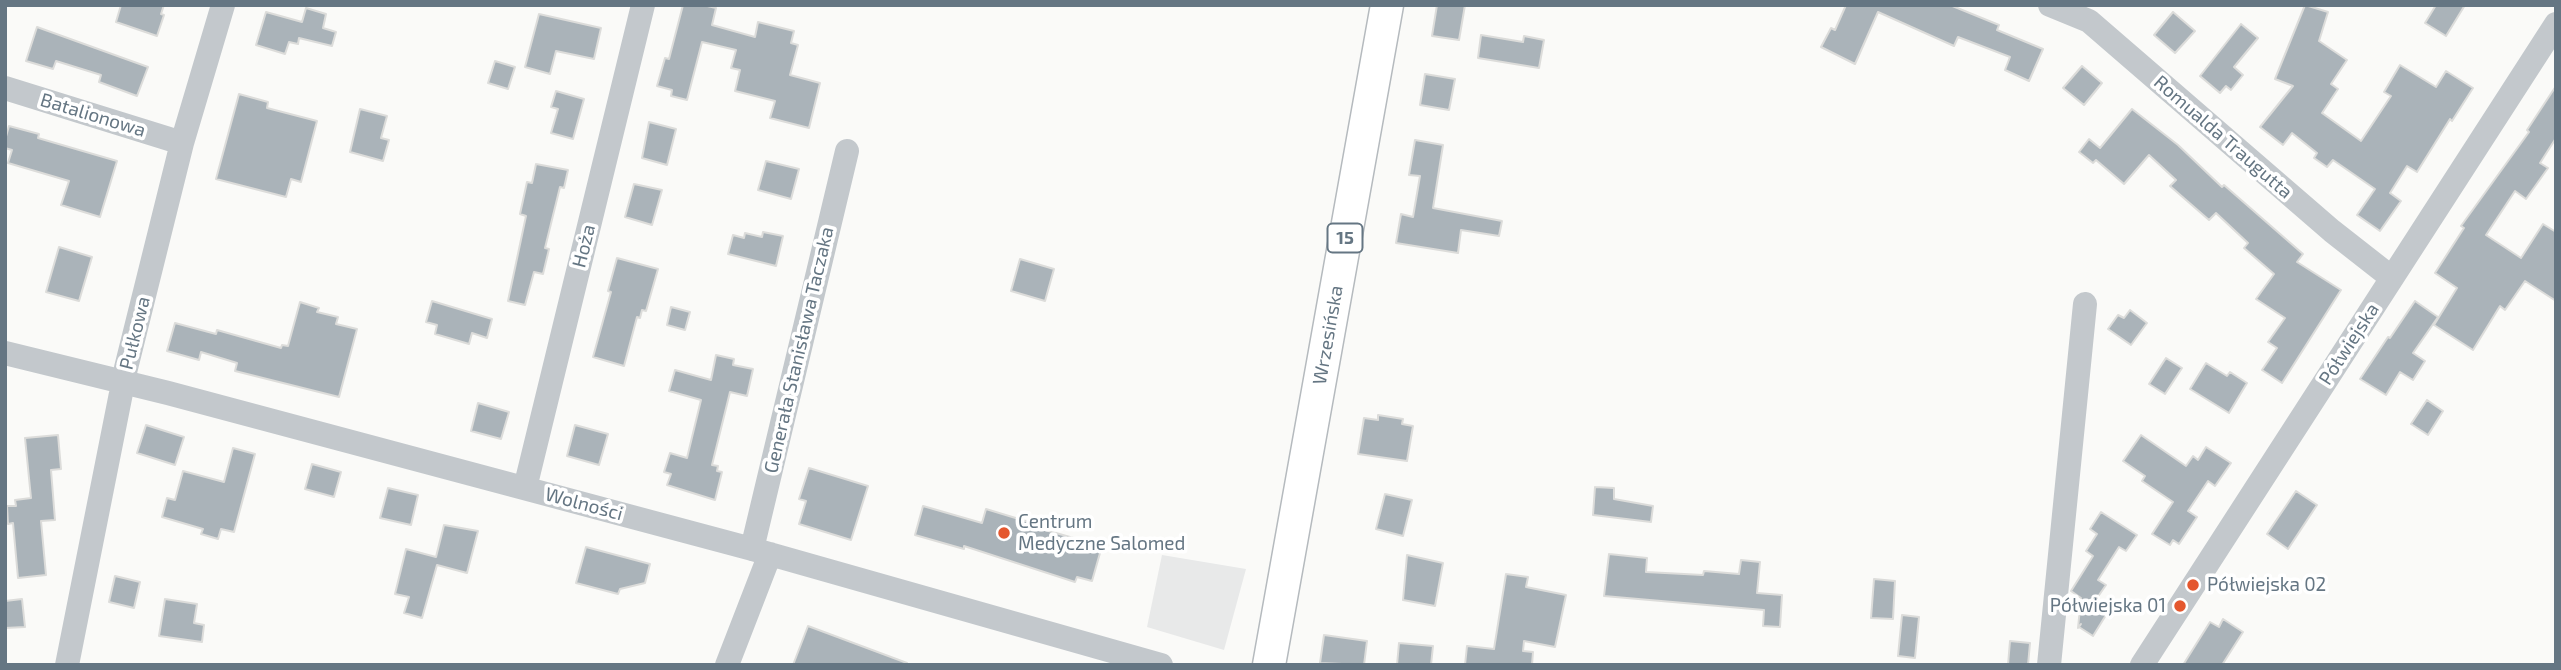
<!DOCTYPE html>
<html>
<head>
<meta charset="utf-8">
<style>
	body { margin:0 }
	#map { position:relative; width:2561px; height:670px; overflow:hidden; background:#fafaf8; font-family:"Exo 2",sans-serif }
	canvas { display:block }
	.frame { position:absolute; inset:0; border:7px solid #657683; pointer-events:none }
</style>
</head>
<body>
<div id="map">
<canvas width="2561" height="670"></canvas>
<div class="frame"></div>
</div>
<script>
const ctx = document.querySelector('canvas').getContext('2d');
ctx.lineJoin = 'round';
function fillPath(path, color) {
  ctx.fillStyle = color;
  ctx.fill(path, 'evenodd');
}
function poly(rows) {
  const path = new Path2D();
  for (const r of rows) {
    path.moveTo(r[0], r[1]);
    for (let i = 2; i < r.length; i += 2) path.lineTo(r[i], r[i + 1]);
  }
  return path;
}
function stroke(path, color, width, dash) {
  ctx.strokeStyle = color;
  ctx.lineWidth = width;
  ctx.lineCap = dash ? 'butt' : 'round';
  ctx.setLineDash(dash || []);
  ctx.stroke(path);
}
function drawText(font, color, halo, rows, align = 'center') {
  ctx.font = font + ' "Exo 2",sans-serif';
  ctx.lineWidth = 7;
  ctx.setLineDash([]);
  ctx.textBaseline = 'middle';
  ctx.strokeStyle = halo;
  ctx.fillStyle = color;
  for (const [text, x, y, turn = 0] of rows) {
    ctx.save();
    ctx.translate(x, y);
    ctx.rotate((+turn || 0) * Math.PI / 180);
    ctx.textAlign = isNaN(turn) ? turn : align;
    if (halo) ctx.strokeText(text, 0, 0);
    ctx.fillText(text, 0, 0);
    ctx.restore();
  }
}
const built = poly([
	[1162,555,1246,569,1224,650,1147,627]
]);
const building = poly([
	[121,5,164,5,161,14,164,15,157,36,116,22,121,5],
	[683,5,703,5,716,8,712,25,755,37,758,22,794,31,791,43,798,45,790,75,820,83,809,128,770,118,775,101,735,91,740,70,731,68,736,50,702,42,687,100,671,96,672,90,657,86,665,58,669,59,683,5],
	[1437,5,1465,5,1459,40,1432,36,1437,5],
	[1846,5,1950,5,1999,25,1997,30,2043,49,2029,81,2005,70,2010,57,1958,37,1954,46,1878,12,1855,64,1821,47,1831,28,1835,30,1846,5],
	[2305,5,2328,12,2319,41,2347,60,2331,84,2338,89,2322,113,2361,141,2391,96,2384,92,2400,65,2436,87,2446,71,2473,88,2452,121,2450,119,2417,172,2407,166,2390,193,2401,201,2380,231,2357,215,2375,189,2333,160,2327,167,2314,158,2317,153,2292,133,2283,145,2260,127,2293,86,2275,79,2305,5],
	[2436,5,2465,5,2446,36,2425,23,2436,5],
	[306,8,326,14,323,28,336,32,332,46,299,38,298,44,289,42,285,54,256,45,266,12,302,22,306,8],
	[2173,12,2195,31,2175,53,2154,35,2173,12],
	[539,14,601,28,594,59,556,51,550,74,525,67,539,14],
	[2241,24,2258,38,2234,67,2243,75,2231,90,2226,86,2220,93,2200,76,2241,24],
	[37,27,148,67,137,96,99,82,101,75,56,61,53,69,26,61,37,27],
	[1481,35,1523,42,1524,36,1544,40,1539,68,1478,58,1481,35],
	[495,61,515,67,508,89,488,83,495,61],
	[2082,66,2102,83,2084,105,2063,88,2082,66],
	[1425,74,1455,79,1449,110,1420,105,1425,74],
	[2556,86,2556,138,2540,163,2548,168,2526,199,2515,191,2486,235,2521,258,2543,224,2556,232,2556,301,2525,281,2505,310,2500,306,2473,350,2434,325,2457,288,2435,273,2464,228,2461,226,2529,132,2527,130,2556,86],
	[556,91,584,99,573,139,551,133,558,109,551,107,556,91],
	[239,94,268,102,267,108,317,121,301,182,291,179,286,197,216,179,239,94],
	[360,109,387,116,381,138,389,140,383,161,350,152,360,109],
	[2132,109,2178,145,2222,187,2224,185,2303,254,2297,262,2341,290,2282,383,2262,370,2277,348,2268,342,2285,318,2256,299,2274,274,2244,248,2248,243,2216,213,2209,220,2170,186,2176,180,2149,155,2124,184,2096,160,2093,163,2079,152,2089,139,2100,148,2132,109],
	[649,122,676,129,667,165,642,158,649,122],
	[9,126,39,134,38,138,117,161,100,217,61,205,69,181,8,163,12,150,5,148,5,140,9,126],
	[1415,140,1443,145,1433,208,1502,221,1499,236,1461,230,1458,253,1396,243,1401,214,1413,217,1420,176,1409,175,1415,140],
	[766,161,799,169,791,199,758,190,766,161],
	[536,164,568,170,564,188,560,187,545,248,549,249,543,274,534,272,525,305,508,301,526,216,520,214,527,182,532,183,536,164],
	[634,184,662,190,652,225,625,217,634,184],
	[763,232,783,236,776,266,728,254,733,235,744,238,745,233,762,237,763,232],
	[59,247,92,257,79,301,46,292,59,247],
	[617,258,658,269,646,311,642,310,640,318,637,317,624,366,593,357,611,292,608,291,617,258],
	[1020,259,1054,269,1045,301,1011,291,1020,259],
	[432,301,492,319,487,338,472,333,469,344,435,334,437,325,426,322,432,301],
	[2415,301,2438,317,2413,353,2425,361,2413,380,2400,372,2386,395,2360,379,2388,337,2390,338,2415,301],
	[300,302,319,308,317,312,338,317,336,324,357,329,339,397,235,371,237,363,201,352,199,360,167,351,175,323,216,334,217,330,281,348,282,345,288,346,300,302],
	[671,307,690,312,685,330,667,325,671,307],
	[2130,310,2147,323,2131,345,2108,329,2118,315,2124,318,2130,310],
	[716,355,734,359,733,365,753,369,747,396,730,392,712,465,718,466,717,471,722,472,715,500,667,485,671,474,664,472,670,453,687,458,701,400,669,391,675,370,711,380,716,355],
	[2166,358,2182,368,2165,394,2149,384,2166,358],
	[2206,363,2227,376,2230,372,2247,383,2229,413,2190,389,2206,363],
	[2427,400,2443,411,2428,435,2411,424,2427,400],
	[478,403,509,412,501,439,471,431,478,403],
	[1378,415,1403,419,1402,424,1413,426,1407,461,1358,454,1364,418,1378,420,1378,415],
	[146,425,184,437,175,465,137,453,146,425],
	[575,425,608,434,599,465,567,456,575,425],
	[58,435,61,469,51,470,55,520,41,521,46,575,18,578,13,523,8,524,7,506,16,506,15,500,31,498,25,438,58,435],
	[2141,435,2186,466,2193,456,2198,460,2206,447,2231,463,2215,486,2208,481,2188,511,2197,517,2179,544,2173,540,2170,545,2152,534,2173,502,2142,481,2145,476,2123,461,2141,435],
	[233,448,255,454,234,532,221,529,218,539,201,534,203,529,162,517,167,498,175,500,183,471,224,482,233,448],
	[312,464,341,472,334,497,305,489,312,464],
	[809,468,868,486,851,540,799,524,806,501,799,499,809,468],
	[1595,487,1614,488,1614,499,1653,506,1651,522,1593,515,1595,487],
	[388,488,418,495,411,525,380,518,388,488],
	[2296,491,2317,505,2288,549,2267,534,2296,491],
	[1385,494,1412,500,1403,536,1376,529,1385,494],
	[923,506,982,523,986,509,1032,523,1031,526,1102,546,1092,581,1077,577,1075,582,964,546,964,549,915,535,923,506],
	[2101,512,2137,535,2126,551,2119,547,2098,580,2106,585,2097,598,2111,607,2093,636,2079,627,2081,624,2078,628,2081,598,2071,591,2093,556,2086,551,2097,534,2090,529,2101,512],
	[444,525,478,531,467,573,437,565,422,618,404,613,409,597,395,594,406,549,436,557,444,525],
	[586,547,650,564,645,583,620,589,618,594,576,583,586,547],
	[1609,554,1647,558,1646,572,1703,575,1704,571,1739,574,1741,560,1760,562,1757,593,1782,595,1780,627,1763,626,1764,610,1604,596,1609,554],
	[1407,555,1443,563,1435,606,1403,600,1407,555],
	[1506,574,1528,577,1526,587,1566,595,1555,647,1524,641,1523,651,1533,652,1532,665,1465,665,1467,646,1494,649,1506,574],
	[115,576,140,582,134,608,109,602,115,576],
	[1874,579,1895,581,1893,619,1871,618,1874,579],
	[22,599,25,627,5,628,5,601,22,599],
	[165,599,197,604,194,623,204,625,202,642,159,636,165,599],
	[1902,615,1919,617,1915,658,1898,656,1902,615],
	[2223,619,2243,632,2222,665,2183,665,2210,622,2219,627,2223,619],
	[808,626,907,663,907,665,793,665,808,626],
	[1324,635,1367,641,1364,665,1320,663,1324,635],
	[2010,641,2030,643,2028,665,2008,665,2010,641],
	[1399,643,1433,646,1431,665,1397,665,1399,643]
]);
const minor = poly([
	[2050,5,2089,21,2332,231,2392,278],
	[5,88,182,143],
	[5,353,168,393,752,549,1161,665],
	[525,488,643,5],
	[752,549,847,151],
	[67,665,126,368,182,143,223,5],
	[727,665,770,554],
	[2049,665,2085,304],
	[2142,665,2556,24]
]);
const major = poly([
	[1269,665,1387,5]
]);
const markers = [
	[1004,533,7,"#e4572e"],
	[2193,585,7,"#e4572e"],
	[2180,606,7,"#e4572e"]
];
const shields = [
	[1345,238,35]
];
const shieldNames = [
	["15",1345,238]
];
const streetNames = [
	["Batalionowa",93,115,17],
	["Romualda Traugutta",2223,137,41],
	["Hoża",584,246,-76],
	["Pułkowa",135,333,-76],
	["Wrzesińska",1328,335,-80],
	["Półwiejska",2349,344,-57],
	["Generała Stanisława Taczaka",799,350,-77],
	["Wolności",584,504,15]
];
const poiNames = [
	["Centrum",1018,522],
	["Medyczne Salomed",1018,544],
	["Półwiejska 02",2207,585],
	["Półwiejska 01",2166,606,"right"]
];
fillPath(built, '#e8e9e9');
fillPath(building, '#aab3b9');
stroke(building, '#dcdcda', 2);
stroke(major, '#b5babe', 35);
stroke(minor, '#c3c8cc', 24);
stroke(major, '#fff', 32);
for (const [x, y, r, color] of markers) {
  const dot = new Path2D();
  dot.arc(x, y, r, 0, 2 * Math.PI);
  ctx.fillStyle = color;
  ctx.fill(dot);
  stroke(dot, '#fff', 2.5);
}
for (const [x, y, w] of shields) {
  const box = new Path2D();
  box.roundRect(x - w / 2, y - 14.5, w, 29, 5);
  ctx.fillStyle = '#fff';
  ctx.fill(box);
  stroke(box, '#657683', 2);
}
drawText('bold 18px', '#657683', null, shieldNames);
drawText('19px', '#657683', '#fff', streetNames);
drawText('19px', '#657683', '#fff', poiNames, 'left');
</script>
</body>
</html>
